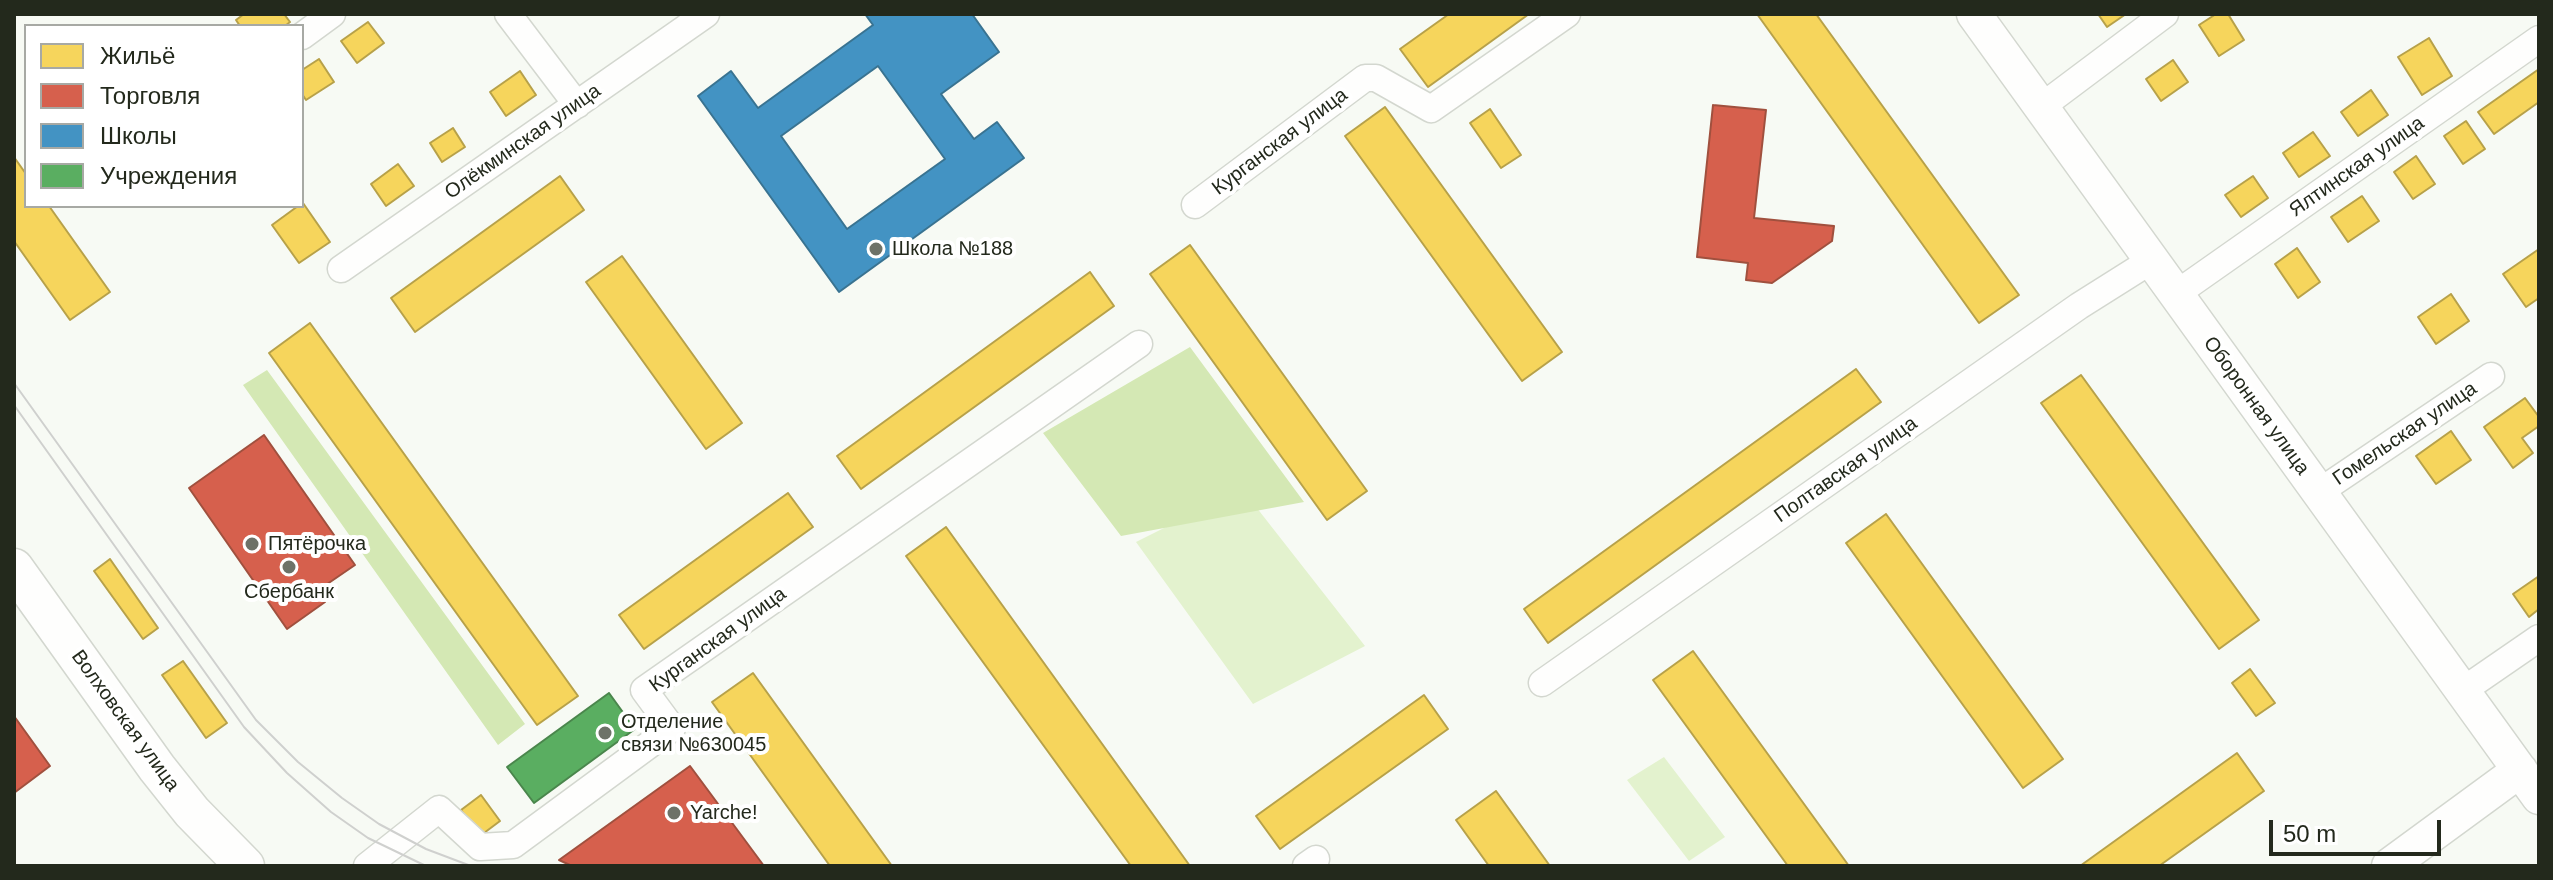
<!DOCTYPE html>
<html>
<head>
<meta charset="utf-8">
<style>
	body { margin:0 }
	#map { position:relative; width:2553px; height:880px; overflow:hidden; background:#f7faf4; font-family:Arial,sans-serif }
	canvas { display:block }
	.frame { position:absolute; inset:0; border:16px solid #23291c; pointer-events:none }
	.legend { position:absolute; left:24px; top:24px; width:280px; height:184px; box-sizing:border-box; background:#fff; border:2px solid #a7a9a4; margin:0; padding:10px 14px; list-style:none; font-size:24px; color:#23291c }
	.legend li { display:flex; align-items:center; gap:16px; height:40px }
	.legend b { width:40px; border:2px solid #a7a9a4 }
	.scale { position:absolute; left:2269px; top:820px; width:172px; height:36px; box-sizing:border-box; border:4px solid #23291c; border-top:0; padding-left:10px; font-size:24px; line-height:28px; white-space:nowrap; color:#23291c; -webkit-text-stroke:6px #fff; paint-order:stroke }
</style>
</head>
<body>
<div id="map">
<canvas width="2553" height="880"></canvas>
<div class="frame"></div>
<ul class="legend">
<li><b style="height:22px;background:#f6d55c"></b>Жильё</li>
<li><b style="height:22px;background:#d6604d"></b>Торговля</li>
<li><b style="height:22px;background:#4393c3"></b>Школы</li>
<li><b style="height:22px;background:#5aae61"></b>Учреждения</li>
</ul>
<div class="scale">50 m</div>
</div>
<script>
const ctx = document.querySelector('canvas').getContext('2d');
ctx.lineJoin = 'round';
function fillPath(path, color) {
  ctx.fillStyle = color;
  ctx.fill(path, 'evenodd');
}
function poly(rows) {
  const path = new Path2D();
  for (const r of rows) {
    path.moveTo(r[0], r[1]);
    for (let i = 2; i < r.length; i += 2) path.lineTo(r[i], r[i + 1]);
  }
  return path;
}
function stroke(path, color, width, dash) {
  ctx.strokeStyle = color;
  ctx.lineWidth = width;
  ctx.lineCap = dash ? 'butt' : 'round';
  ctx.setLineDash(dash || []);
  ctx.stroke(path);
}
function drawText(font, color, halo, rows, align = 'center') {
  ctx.font = font + ' Arial,sans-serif';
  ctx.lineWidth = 8;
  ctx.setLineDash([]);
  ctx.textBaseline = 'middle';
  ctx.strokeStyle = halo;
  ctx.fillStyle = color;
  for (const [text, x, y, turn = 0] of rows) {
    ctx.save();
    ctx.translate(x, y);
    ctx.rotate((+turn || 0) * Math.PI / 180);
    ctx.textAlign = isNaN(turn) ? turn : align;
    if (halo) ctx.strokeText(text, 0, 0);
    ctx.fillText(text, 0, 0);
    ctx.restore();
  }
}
const green = poly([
	[1242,489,1365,646,1253,704,1136,542],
	[1664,757,1725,837,1689,861,1627,780]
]);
const forest = poly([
	[1190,347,1304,502,1121,536,1043,433],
	[267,370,525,724,498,745,243,385]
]);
const homes = poly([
	[244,14,284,14,290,22,285,26,240,26,236,20,244,14],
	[1449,14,1529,14,1428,87,1400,49,1449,14],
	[1757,14,1816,14,2019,295,1979,323,1757,14],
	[2098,14,2126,14,2107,27,2098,14],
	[2216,14,2228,14,2244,40,2219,56,2199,25,2216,14],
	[368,22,384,43,357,63,341,41,368,22],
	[2429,38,2452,76,2422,95,2398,57,2429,38],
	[319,59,334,82,306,100,302,94,302,70,319,59],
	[2173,60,2188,82,2161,101,2146,79,2173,60],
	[2539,69,2539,102,2494,134,2478,112,2539,69],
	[520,71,536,95,506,116,490,92,520,71],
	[2371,90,2388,115,2358,136,2341,112,2371,90],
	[1385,107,1562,352,1522,381,1345,136,1385,107],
	[1490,109,1521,155,1501,168,1470,123,1490,109],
	[2466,121,2485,149,2463,164,2444,136,2466,121],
	[453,128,465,147,442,162,430,143,453,128],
	[2313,132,2330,156,2299,177,2283,153,2313,132],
	[2416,156,2435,184,2413,199,2394,172,2416,156],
	[14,157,26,174,26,206,49,206,110,292,70,320,14,241,14,157],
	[398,164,414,186,386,206,371,184,398,164],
	[560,176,584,210,415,332,391,298,560,176],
	[2253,176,2268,198,2241,217,2225,195,2253,176],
	[2362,196,2379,221,2348,242,2331,217,2362,196],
	[303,203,330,242,299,263,272,225,298,206,302,206,303,203],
	[1190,245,1367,491,1327,520,1150,274,1190,245],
	[2297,248,2320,282,2298,298,2275,264,2297,248],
	[2539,249,2539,298,2526,307,2503,274,2539,249],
	[622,256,742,423,706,449,586,282,622,256],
	[1090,272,1114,306,861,489,837,456,1090,272],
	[2451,294,2469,321,2436,344,2418,317,2451,294],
	[310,323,578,696,537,725,269,353,310,323],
	[1856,369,1881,402,1548,643,1524,609,1856,369],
	[2081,375,2259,620,2219,649,2041,403,2081,375],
	[2525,398,2539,417,2539,426,2522,438,2533,453,2513,468,2484,427,2525,398],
	[2451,431,2471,460,2436,484,2416,456,2451,431],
	[788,493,813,527,644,649,619,615,788,493],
	[1886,514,2063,759,2023,788,1846,543,1886,514],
	[946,527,1190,866,1131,866,906,556,946,527],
	[110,559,158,628,143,639,94,571,110,559],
	[2539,576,2539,609,2529,617,2513,594,2539,576],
	[1693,651,1849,866,1788,866,1653,680,1693,651],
	[183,661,227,723,206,738,162,675,183,661],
	[2250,669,2275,703,2256,716,2232,683,2250,669],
	[753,673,892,866,830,866,712,702,753,673],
	[1424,695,1448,729,1280,849,1256,816,1424,695],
	[2237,753,2264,791,2159,866,2080,866,2237,753],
	[1496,791,1550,866,1489,866,1456,820,1496,791],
	[481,795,500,821,480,836,461,810,481,795]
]);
const shops = poly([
	[1713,105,1766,110,1754,218,1834,226,1832,241,1772,283,1746,280,1748,263,1697,257,1713,105],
	[264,435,355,565,317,591,325,602,287,629,189,488,264,435],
	[14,716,50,766,14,793,14,716],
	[690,766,764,866,572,866,559,860,690,766]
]);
const schools = poly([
	[865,14,972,14,999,52,941,94,974,139,997,122,1024,158,839,292,698,96,731,71,758,108,873,25,865,14],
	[878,66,945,159,847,229,781,136,878,66]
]);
const public = poly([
	[609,693,635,729,534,803,507,767,609,693]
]);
const minor = poly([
	[508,14,577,105],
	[302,36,332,14],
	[2041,107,2165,14],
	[1195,205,1365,78,1376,78,1431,109,1567,14],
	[341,269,706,14],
	[2176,294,2539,39],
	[2319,492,2491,376],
	[1542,683,2079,306,2152,260],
	[2462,691,2539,638],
	[367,866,439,809,480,847,513,845,672,728,644,690,1139,344],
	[1306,866,1316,859]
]);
const tertiary = poly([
	[1974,14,2539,797],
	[2389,866,2520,770]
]);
const secondary = poly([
	[14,568,157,768,192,812,245,866]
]);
const tram = poly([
	[14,383,256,720,298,762,342,798,379,824,426,849,471,866],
	[14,405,244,727,287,773,331,812,368,838,426,866]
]);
const markers = [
	[876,249,8,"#6d7268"],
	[252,544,8,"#6d7268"],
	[289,567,8,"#6d7268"],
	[605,733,8,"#6d7268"],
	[674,813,8,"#6d7268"]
];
const streetNames = [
	["Олёкминская улица",523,142,-35],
	["Курганская улица",1280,142,-37],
	["Ялтинская улица",2357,167,-35],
	["Оборонная улица",2256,406,54],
	["Гомельская улица",2405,434,-34],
	["Полтавская улица",1846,470,-35],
	["Курганская улица",718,640,-36],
	["Волховская улица",125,721,54]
];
const poiNames = [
	["Школа №188",892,249],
	["Пятёрочка",268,544],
	["Сбербанк",289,592,"center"],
	["Отделение",621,722],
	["связи №630045",621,745],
	["Yarche!",690,813]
];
fillPath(green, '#e3f2ce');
fillPath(forest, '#d4e8b4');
fillPath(homes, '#f6d55c');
stroke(homes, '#b7a149', 2);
fillPath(shops, '#d6604d');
stroke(shops, '#a0503e', 2);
fillPath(schools, '#4393c3');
stroke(schools, '#397391', 2);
fillPath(public, '#5aae61');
stroke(public, '#4a864c', 2);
stroke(minor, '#d3d7cf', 29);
stroke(tertiary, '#d3d7cf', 37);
stroke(secondary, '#d3d7cf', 41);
stroke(minor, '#fefefd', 26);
stroke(tertiary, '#fefefd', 34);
stroke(secondary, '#fefefd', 38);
stroke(tram, '#cfd0ce', 2);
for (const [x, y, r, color] of markers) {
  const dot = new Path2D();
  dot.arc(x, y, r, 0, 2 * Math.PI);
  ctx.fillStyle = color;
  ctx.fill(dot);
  stroke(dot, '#fff', 3);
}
drawText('20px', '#23291c', '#fff', streetNames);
drawText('20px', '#23291c', '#fff', poiNames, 'left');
</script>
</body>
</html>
